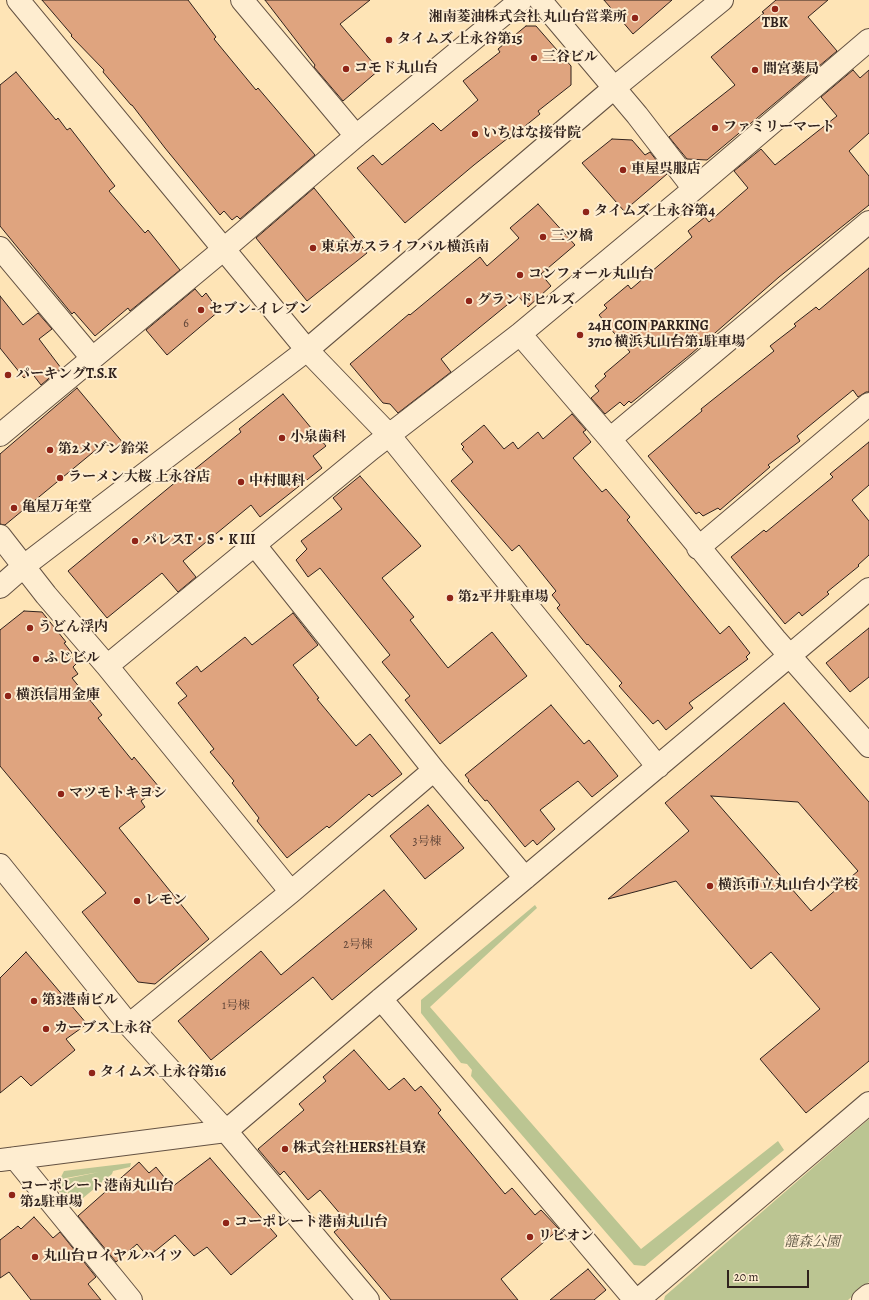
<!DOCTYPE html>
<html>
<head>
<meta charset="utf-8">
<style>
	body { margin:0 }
	#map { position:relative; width:869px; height:1300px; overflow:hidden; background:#fee4b6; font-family:Alegreya,serif }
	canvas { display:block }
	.scale { position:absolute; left:727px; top:1270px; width:82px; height:18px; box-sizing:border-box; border:2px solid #30221d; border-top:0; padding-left:5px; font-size:12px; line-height:14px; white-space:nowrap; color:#30221d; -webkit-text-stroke:3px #feedd0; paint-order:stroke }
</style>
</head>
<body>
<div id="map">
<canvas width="869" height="1300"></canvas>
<div class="scale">20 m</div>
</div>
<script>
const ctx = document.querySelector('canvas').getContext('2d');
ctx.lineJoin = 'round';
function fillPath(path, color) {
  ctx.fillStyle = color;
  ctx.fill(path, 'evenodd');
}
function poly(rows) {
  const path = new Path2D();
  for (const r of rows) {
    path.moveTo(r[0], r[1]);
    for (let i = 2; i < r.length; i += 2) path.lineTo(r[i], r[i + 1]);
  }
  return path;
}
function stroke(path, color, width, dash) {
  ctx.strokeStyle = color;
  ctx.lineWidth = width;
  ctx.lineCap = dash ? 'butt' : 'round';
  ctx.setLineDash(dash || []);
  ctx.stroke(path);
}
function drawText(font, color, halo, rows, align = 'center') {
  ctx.font = font + ' Alegreya,"Noto Serif JP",serif';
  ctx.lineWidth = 4;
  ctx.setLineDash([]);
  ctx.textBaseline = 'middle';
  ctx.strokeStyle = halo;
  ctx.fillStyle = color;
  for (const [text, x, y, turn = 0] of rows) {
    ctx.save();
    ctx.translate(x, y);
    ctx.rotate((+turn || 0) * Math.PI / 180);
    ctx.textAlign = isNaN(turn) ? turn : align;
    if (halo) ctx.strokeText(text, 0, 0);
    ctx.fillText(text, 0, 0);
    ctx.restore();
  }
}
const green = poly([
	[535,905,537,908,430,1007,641,1249,778,1141,784,1150,645,1266,634,1265,471,1076,472,1070,467,1064,461,1063,421,1013,421,1000],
	[869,1119,869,1282,848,1300,664,1300,665,1296],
	[131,1163,130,1167,113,1171,112,1174,77,1203,64,1188,66,1179,99,1172,66,1178,63,1188,77,1205,72,1208,56,1187,64,1171]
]);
const building = poly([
	[42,0,188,0,216,37,214,39,256,90,258,88,315,155,240,219,237,216,232,220,224,211,220,215,165,148,132,105,131,105,103,72,104,70,71,36,72,35,42,0],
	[265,0,370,0,340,24,379,70,343,101,314,67,315,65,265,0],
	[604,0,672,0,633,34,604,0],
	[776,0,828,0,808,17,837,51,707,160,687,159,669,137,735,85,711,57,764,13,762,12,776,0],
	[526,26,536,26,571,66,571,85,538,111,540,114,509,139,508,138,474,165,405,223,357,168,373,155,382,165,433,123,441,131,478,100,463,81,500,52,498,49,526,26],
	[853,70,860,78,869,70,869,133,849,151,869,176,869,205,779,277,691,354,631,403,629,401,624,406,620,402,605,414,591,398,599,391,595,386,606,376,604,374,630,352,599,315,607,308,604,305,628,285,631,289,692,237,688,231,705,217,709,222,748,188,734,171,761,149,775,165,837,116,821,97,853,70],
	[16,72,56,120,58,118,67,130,70,128,115,186,109,191,145,233,148,230,180,270,130,311,128,308,95,336,74,312,72,314,0,226,0,85,16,72],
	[612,139,632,140,645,155,650,152,667,174,624,211,582,163,612,139],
	[314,188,367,253,307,301,256,238,314,188],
	[538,204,575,245,541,274,551,286,528,307,518,296,441,359,451,372,398,413,390,404,383,403,350,364,409,314,410,315,480,257,487,266,519,238,510,228,538,204],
	[869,268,869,392,866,392,858,397,853,390,797,436,800,441,768,465,770,467,720,510,718,508,703,516,699,512,696,514,648,456,702,411,701,409,774,351,770,346,796,326,794,324,816,307,819,310,869,268],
	[195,289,202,297,206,293,219,311,167,355,146,330,195,289],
	[0,296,23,325,38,313,52,329,39,339,61,368,41,385,31,372,24,378,0,348,0,296],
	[77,388,129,450,103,444,5,525,0,524,0,454,77,388],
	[283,394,326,446,313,456,322,468,260,517,251,505,183,561,196,577,178,592,162,573,107,618,68,571,189,471,190,473,241,432,239,429,283,394],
	[572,414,586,430,583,432,591,442,573,458,602,492,606,489,630,517,627,520,720,634,729,626,750,653,746,657,748,659,689,703,693,708,666,730,658,720,653,724,619,686,622,683,588,644,587,645,557,608,560,605,552,595,556,591,519,545,512,551,451,481,473,462,462,449,464,447,461,444,484,425,504,449,513,442,518,449,538,432,543,439,572,414],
	[869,442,869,485,852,500,869,521,869,555,858,565,859,566,827,592,829,594,802,616,799,612,785,624,731,557,764,530,766,532,833,477,830,474,869,442],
	[360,476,421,546,382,578,414,617,410,620,448,668,492,632,527,676,440,744,405,700,410,696,382,662,390,655,320,568,308,577,296,560,307,549,301,541,342,509,333,498,360,476],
	[24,611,42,612,66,642,64,643,72,653,69,655,77,663,73,667,78,674,72,678,102,715,98,718,132,760,134,757,159,787,141,801,145,807,119,828,209,939,155,984,138,982,82,912,106,893,0,766,0,630,24,611],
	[293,613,318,645,293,665,319,698,317,699,356,746,370,734,402,774,372,797,369,794,329,828,327,826,287,858,257,821,259,818,232,783,234,781,210,752,214,749,178,703,187,696,176,683,197,666,201,672,245,637,252,645,293,613],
	[869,628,869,677,850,692,826,663,869,628],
	[784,703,869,802,869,1061,806,1113,760,1059,820,1009,771,952,751,969,676,881,608,899,689,831,665,803,784,703],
	[711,796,798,802,858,871,811,911,711,796],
	[551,705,584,744,589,740,618,776,592,797,578,781,540,810,555,829,537,845,533,840,525,847,487,800,485,801,468,781,469,780,465,775,551,705],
	[428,805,464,848,425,879,390,836,428,805],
	[384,890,417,929,332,1000,313,977,211,1060,178,1021,261,951,281,975,384,890],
	[26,952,87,1024,66,1039,75,1050,31,1086,21,1076,0,1093,0,978,26,952],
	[354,1050,389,1090,404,1078,415,1091,421,1086,441,1110,438,1113,505,1194,512,1188,535,1215,541,1210,559,1229,501,1279,518,1300,391,1300,334,1232,347,1222,320,1190,308,1200,284,1171,280,1175,258,1149,304,1110,299,1104,326,1081,323,1077,354,1050],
	[210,1158,277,1236,231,1275,207,1247,194,1256,175,1235,148,1257,137,1244,116,1262,78,1216,139,1162,149,1173,156,1167,172,1187,210,1158],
	[34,1217,53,1238,60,1232,96,1277,88,1284,101,1300,31,1300,9,1272,0,1278,0,1240,18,1226,21,1229,34,1217],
	[588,1269,606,1290,594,1300,550,1300,588,1269]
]);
const minor = poly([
	[18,0,307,350,389,435,658,767],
	[242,0,356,136],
	[540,0,637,115,694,189],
	[0,248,92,358],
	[520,334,610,439,775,639,869,746],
	[0,435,224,249,356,136,521,0],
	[610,439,869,222],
	[0,536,46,595,107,666,291,892],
	[254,544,434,770,525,878],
	[698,548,869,404],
	[0,587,24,566,307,350,614,88,722,0],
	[107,666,371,449,520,334,694,189,869,40],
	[0,865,129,1025,226,1131,368,1300],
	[381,999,635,1300],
	[129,1025,291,892,434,770],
	[15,1158,131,1300],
	[0,1160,226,1131,381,999,869,589],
	[638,1300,869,1103],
	[863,1300,869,1295]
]);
const markers = [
	[775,9,4,"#8f2418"],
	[635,18,4,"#8f2418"],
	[389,40,4,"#8f2418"],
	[534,58,4,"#8f2418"],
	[346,69,4,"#8f2418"],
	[755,70,4,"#8f2418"],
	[715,128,4,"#8f2418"],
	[475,134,4,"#8f2418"],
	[623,170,4,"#8f2418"],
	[586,212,4,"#8f2418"],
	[543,237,4,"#8f2418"],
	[313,248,4,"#8f2418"],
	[520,275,4,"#8f2418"],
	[469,301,4,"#8f2418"],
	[201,310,4,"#8f2418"],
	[580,335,4,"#8f2418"],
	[8,375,4,"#8f2418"],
	[282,438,4,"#8f2418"],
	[50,450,4,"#8f2418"],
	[60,478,4,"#8f2418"],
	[241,482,4,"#8f2418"],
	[14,508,4,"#8f2418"],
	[135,541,4,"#8f2418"],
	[450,598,4,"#8f2418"],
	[30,628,4,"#8f2418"],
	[36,659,4,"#8f2418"],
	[8,696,4,"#8f2418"],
	[61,794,4,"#8f2418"],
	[710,886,4,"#8f2418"],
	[137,901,4,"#8f2418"],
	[34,1001,4,"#8f2418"],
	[46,1029,4,"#8f2418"],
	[92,1073,4,"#8f2418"],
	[285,1149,4,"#8f2418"],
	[12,1195,4,"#8f2418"],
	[226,1223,4,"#8f2418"],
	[530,1237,4,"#8f2418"],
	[35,1257,4,"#8f2418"]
];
const numberNames = [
	["6",186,324],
	["3号棟",427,842],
	["2号棟",358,945],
	["1号棟",236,1006]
];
const poiNames = [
	["湘南菱油株式会社 丸山台営業所",627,18,"right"],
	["TBK",775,24,"center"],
	["タイムズ 上永谷第15",397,40],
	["三谷ビル",542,58],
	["コモド丸山台",354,69],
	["間宮薬局",763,70],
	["ファミリーマート",723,128],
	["いちはな接骨院",483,134],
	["車屋呉服店",631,170],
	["タイムズ 上永谷第4",594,212],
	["三ツ橋",551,237],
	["東京ガスライフバル横浜南",321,248],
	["コンフォール丸山台",528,275],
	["グランドヒルズ",477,301],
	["セブン-イレブン",209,310],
	["24H COIN PARKING",588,327],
	["3710 横浜丸山台第1駐車場",588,343],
	["パーキングT.S.K",16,375],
	["小泉歯科",290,438],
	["第2メゾン鈴栄",58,450],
	["ラーメン大桜 上永谷店",68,478],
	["中村眼科",249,482],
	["亀屋万年堂",22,508],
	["パレスT・S・K III",143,541],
	["第2平井駐車場",458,598],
	["うどん浮内",38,628],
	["ふじビル",44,659],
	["横浜信用金庫",16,696],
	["マツモトキヨシ",69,794],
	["横浜市立丸山台小学校",718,886],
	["レモン",145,901],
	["第3港南ビル",42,1001],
	["カーブス上永谷",54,1029],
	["タイムズ 上永谷第16",100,1073],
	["株式会社HERS社員寮",293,1149],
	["コーポレート港南丸山台",20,1187],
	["第2駐車場",20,1203],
	["コーポレート港南丸山台",234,1223],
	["リビオン",538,1237],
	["丸山台ロイヤルハイツ",43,1257]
];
const parkNames = [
	["籠森公園",812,1243]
];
fillPath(green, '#bbc592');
fillPath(building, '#dfa47f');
stroke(building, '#30221d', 1);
stroke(minor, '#645243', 24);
stroke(minor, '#feedd0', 22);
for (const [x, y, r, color] of markers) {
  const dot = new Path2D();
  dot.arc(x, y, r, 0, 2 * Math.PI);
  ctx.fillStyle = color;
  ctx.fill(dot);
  stroke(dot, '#feedd0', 1.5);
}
drawText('12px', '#5c4236', null, numberNames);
drawText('bold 14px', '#30221d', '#feedd0', poiNames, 'left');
drawText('italic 14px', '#5a5340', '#feedd0', parkNames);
</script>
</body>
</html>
